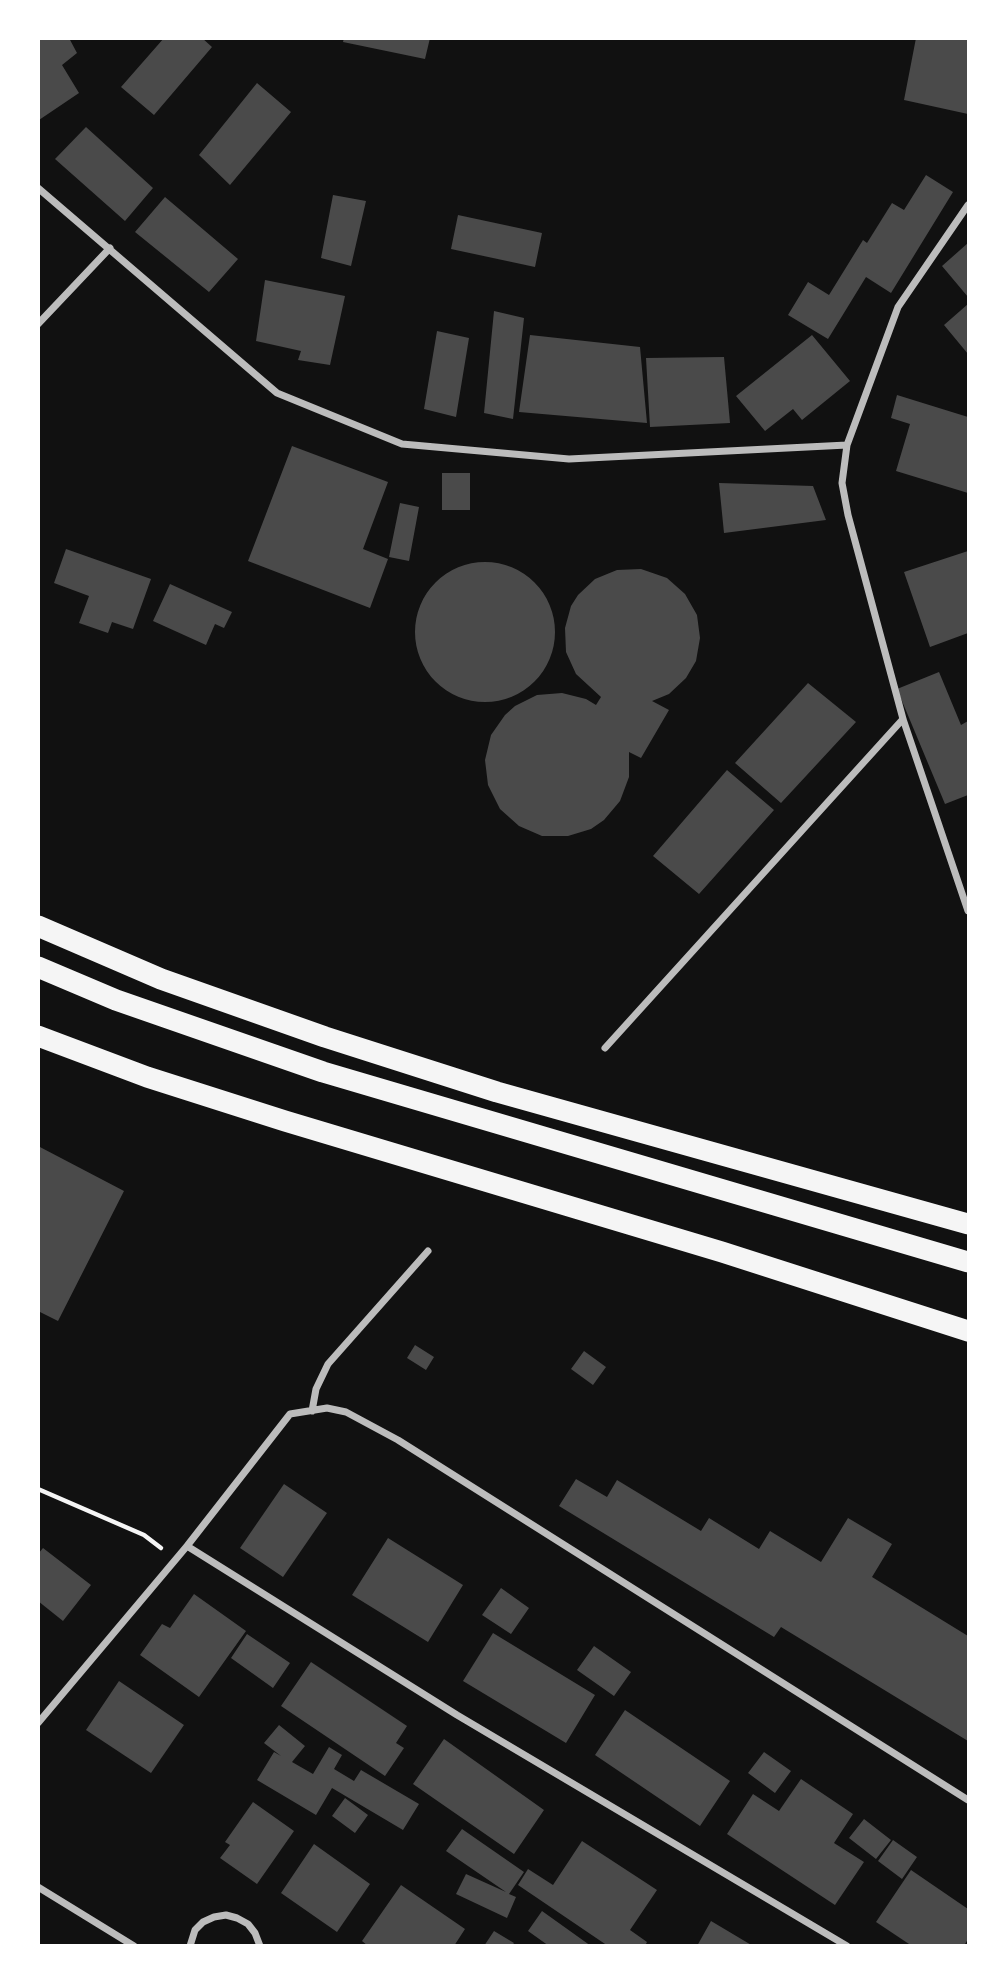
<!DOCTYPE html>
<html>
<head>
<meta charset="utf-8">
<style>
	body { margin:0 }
	#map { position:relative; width:1007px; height:1984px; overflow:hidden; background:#111; font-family:"Work Sans",sans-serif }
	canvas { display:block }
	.frame { position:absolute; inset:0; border:40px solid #fff; pointer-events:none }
</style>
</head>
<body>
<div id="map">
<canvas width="1007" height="1984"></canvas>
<div class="frame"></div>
</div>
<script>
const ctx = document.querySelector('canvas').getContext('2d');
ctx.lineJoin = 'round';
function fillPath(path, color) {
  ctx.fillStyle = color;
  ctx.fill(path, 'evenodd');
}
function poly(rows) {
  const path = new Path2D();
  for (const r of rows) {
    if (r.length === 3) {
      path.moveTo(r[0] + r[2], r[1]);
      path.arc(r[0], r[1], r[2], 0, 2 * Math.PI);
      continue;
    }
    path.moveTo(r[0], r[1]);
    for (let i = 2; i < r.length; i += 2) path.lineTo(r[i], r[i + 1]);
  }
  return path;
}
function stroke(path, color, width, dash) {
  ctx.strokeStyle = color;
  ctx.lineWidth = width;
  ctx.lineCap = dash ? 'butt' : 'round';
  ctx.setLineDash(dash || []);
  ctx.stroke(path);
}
const building = poly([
	[38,38,69,38,77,53,62,65,79,93,39,120],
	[164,38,202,38,212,47,154,115,121,87],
	[344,38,430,38,425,59,343,42],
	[916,38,968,38,968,114,904,100],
	[257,83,291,112,230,185,199,155],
	[86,127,153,188,125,221,55,159],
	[926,175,953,192,891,293,866,277,828,339,788,315,808,282,829,295,863,240,867,243,892,203,904,210],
	[333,195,366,201,351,266,321,258],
	[165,197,238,259,209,292,135,232],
	[458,215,542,233,535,267,451,249],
	[968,243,968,297,942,266],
	[265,280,345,296,330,365,298,360,301,351,256,341],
	[968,304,968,354,944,325],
	[494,311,524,318,513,419,484,413],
	[437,331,469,338,456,417,424,409],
	[530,335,640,347,647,423,519,412],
	[812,335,850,381,802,420,793,409,765,431,736,396],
	[724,357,730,423,650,427,646,358],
	[897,395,968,417,968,493,896,471,910,424,891,418],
	[292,446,388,482,363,549,388,559,370,608,248,561],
	[442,473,470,473,470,510,442,510],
	[719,483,813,486,826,520,724,533],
	[400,503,419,507,409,561,389,557],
	[66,549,151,579,133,629,112,622,108,633,79,623,89,596,54,583],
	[968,551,968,633,930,647,904,572],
	[485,632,70],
	[641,569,667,578,685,594,697,615,700,638,696,661,686,678,669,694,652,701,669,710,641,758,629,752,629,777,620,801,604,820,591,829,568,836,542,836,519,826,500,809,488,785,485,760,491,735,505,715,515,706,537,695,562,693,586,699,596,705,601,697,576,674,566,652,565,628,571,606,578,595,595,579,617,570],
	[170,584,232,612,224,628,215,624,206,645,153,621],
	[939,672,961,725,968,721,968,795,945,804,897,689],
	[808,683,856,722,781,803,735,763],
	[727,770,774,810,699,894,653,856],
	[38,1146,124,1191,58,1321,38,1311],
	[415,1345,434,1357,426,1370,407,1358],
	[584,1351,606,1367,593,1385,571,1369],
	[576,1479,607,1497,617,1480,701,1531,709,1518,759,1549,770,1531,821,1562,848,1518,892,1544,872,1577,968,1636,968,1741,781,1627,774,1637,559,1506],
	[284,1484,327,1513,283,1577,240,1548],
	[388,1538,463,1585,428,1642,352,1595],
	[43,1548,91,1585,63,1621,38,1601,38,1554],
	[501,1588,529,1608,511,1634,482,1615],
	[194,1594,246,1631,199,1697,140,1655,162,1624,170,1628],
	[493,1633,595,1695,566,1743,463,1681],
	[247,1634,290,1663,273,1688,231,1658],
	[594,1646,631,1672,614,1696,577,1670],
	[311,1662,407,1726,396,1743,404,1748,385,1776,281,1706],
	[119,1681,184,1725,151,1773,86,1730],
	[625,1710,730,1781,700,1826,595,1755],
	[279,1725,305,1746,292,1762,313,1774,329,1747,342,1755,334,1769,354,1781,361,1770,419,1804,403,1830,332,1788,316,1815,257,1780,274,1752,281,1756,264,1743],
	[444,1739,544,1810,514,1854,413,1784],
	[764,1752,791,1771,775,1793,748,1773],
	[801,1779,853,1814,834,1843,864,1862,835,1905,727,1834,753,1794,779,1811],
	[345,1798,368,1815,355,1833,332,1816],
	[253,1802,294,1831,257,1884,220,1858,230,1845,225,1842],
	[864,1819,891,1840,876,1859,849,1838],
	[462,1829,524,1872,509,1894,516,1897,507,1918,456,1894,466,1874,506,1892,446,1851],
	[893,1840,917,1857,902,1879,878,1861],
	[582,1841,657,1890,630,1930,647,1942,645,1946,608,1946,518,1885,528,1869,553,1885],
	[314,1844,370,1884,337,1932,281,1893],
	[911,1870,968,1909,968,1939,964,1946,912,1946,876,1922],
	[401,1885,465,1929,454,1946,368,1946,362,1941],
	[542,1911,591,1946,549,1946,528,1931],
	[711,1921,753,1946,697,1946],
	[494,1931,514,1943,512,1946,484,1946]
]);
const path = poly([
	[38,1489,144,1535,161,1548]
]);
const minor = poly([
	[38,188,277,393,402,444,569,459,847,445],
	[968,205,898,307,847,445,842,483,848,515,903,719,968,911],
	[38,324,110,248],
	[605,1048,903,719],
	[312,1411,316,1389,328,1364,428,1251],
	[187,1546,457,1715,847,1946],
	[38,1723,187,1546,290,1414,327,1408,346,1412,398,1440,968,1800],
	[38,1887,134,1946],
	[190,1946,195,1930,203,1922,214,1917,226,1915,237,1918,248,1924,255,1933,260,1946]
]);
const motorway = poly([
	[38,926,161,979,325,1037,497,1092,968,1224],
	[38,967,116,1000,323,1072,968,1262],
	[38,1036,147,1077,285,1121,722,1252,968,1331]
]);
fillPath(building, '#4a4a4a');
stroke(path, '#f5f5f5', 4.5);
stroke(minor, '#bcbcbc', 7);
stroke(motorway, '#f5f5f5', 21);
</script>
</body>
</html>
